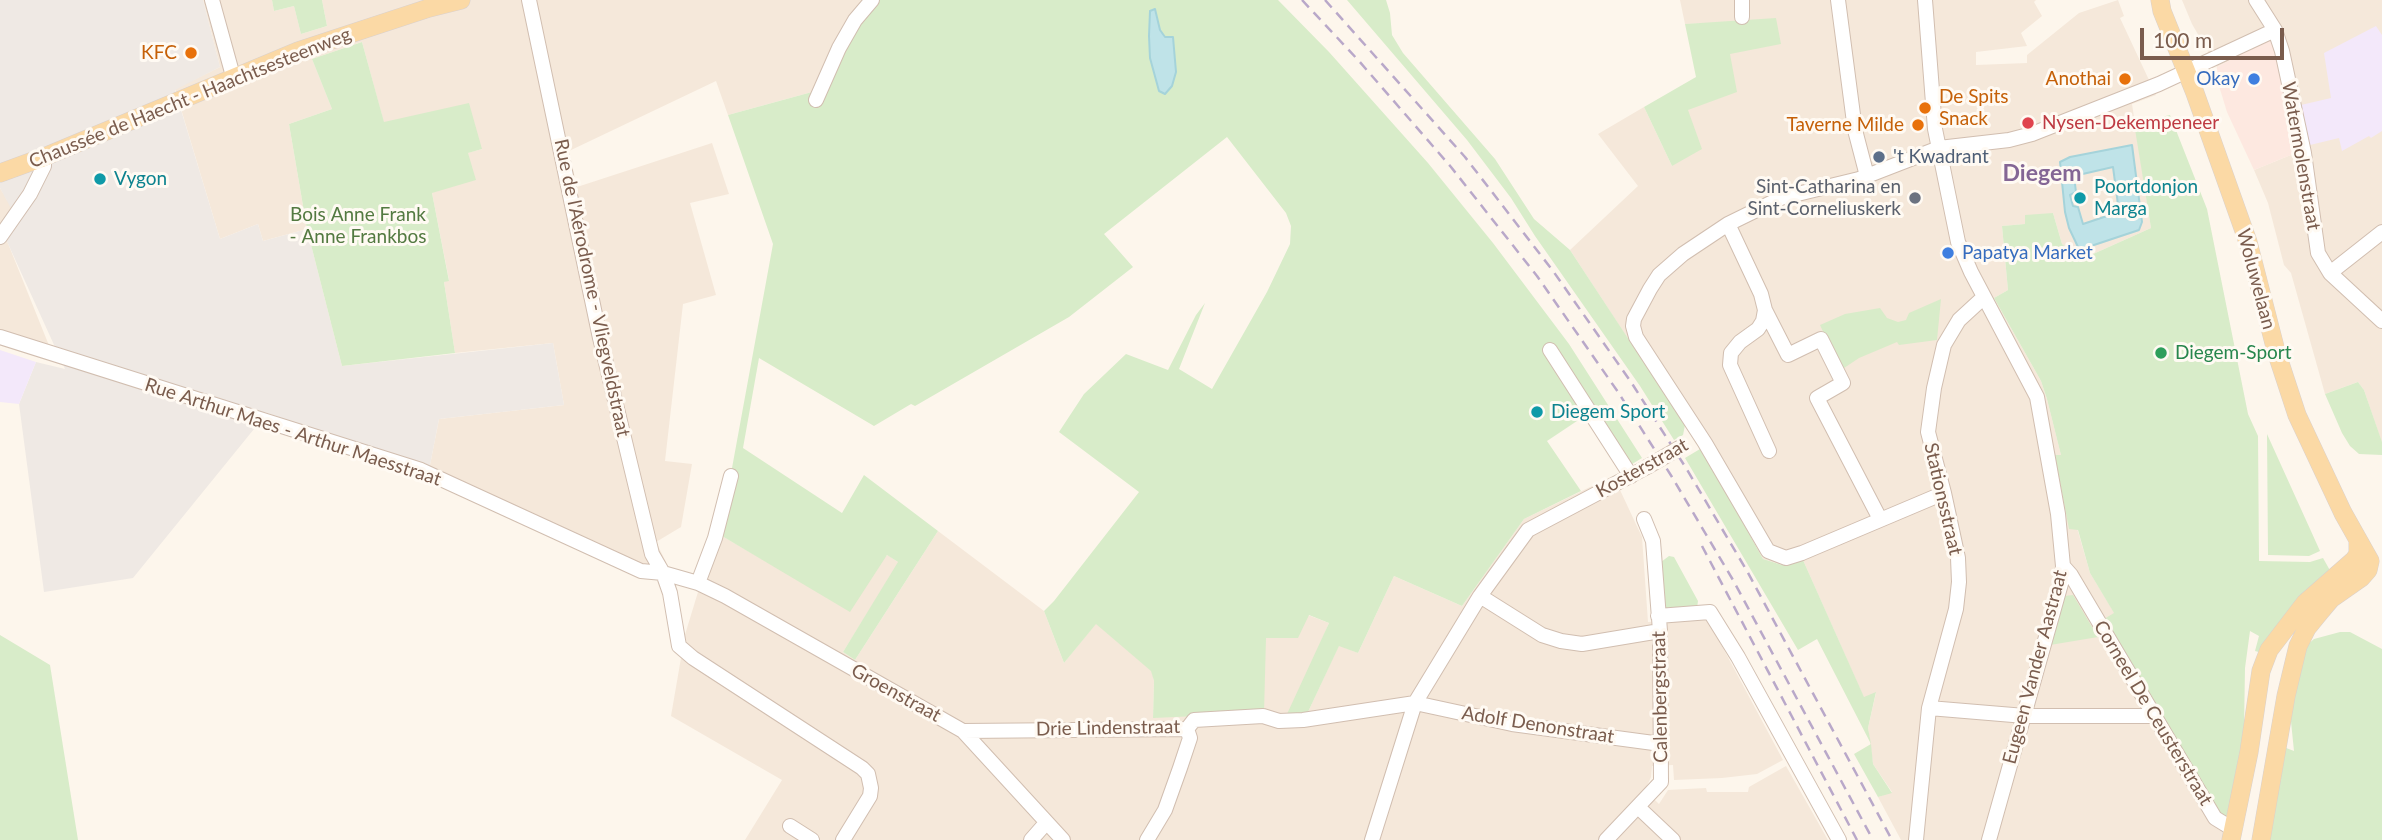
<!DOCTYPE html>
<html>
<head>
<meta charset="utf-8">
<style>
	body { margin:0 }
	#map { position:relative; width:2382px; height:840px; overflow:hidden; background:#fdf6ec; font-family:Lato,sans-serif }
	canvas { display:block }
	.scale { position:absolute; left:2140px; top:28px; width:144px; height:32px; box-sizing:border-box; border:4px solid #7a5c4d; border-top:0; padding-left:9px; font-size:21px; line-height:24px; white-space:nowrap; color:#7a5c4d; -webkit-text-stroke:5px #fffaf3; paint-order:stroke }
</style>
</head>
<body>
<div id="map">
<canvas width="2382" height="840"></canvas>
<div class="scale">100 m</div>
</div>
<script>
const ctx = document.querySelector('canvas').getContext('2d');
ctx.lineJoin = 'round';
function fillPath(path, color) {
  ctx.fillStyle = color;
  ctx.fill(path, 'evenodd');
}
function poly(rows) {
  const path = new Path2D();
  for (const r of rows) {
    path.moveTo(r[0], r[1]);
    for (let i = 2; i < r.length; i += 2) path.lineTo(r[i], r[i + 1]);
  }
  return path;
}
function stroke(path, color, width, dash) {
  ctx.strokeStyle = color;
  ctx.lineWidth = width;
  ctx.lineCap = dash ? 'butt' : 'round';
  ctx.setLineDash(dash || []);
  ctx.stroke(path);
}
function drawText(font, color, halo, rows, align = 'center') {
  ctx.font = font + ' Lato,sans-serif';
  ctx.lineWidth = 6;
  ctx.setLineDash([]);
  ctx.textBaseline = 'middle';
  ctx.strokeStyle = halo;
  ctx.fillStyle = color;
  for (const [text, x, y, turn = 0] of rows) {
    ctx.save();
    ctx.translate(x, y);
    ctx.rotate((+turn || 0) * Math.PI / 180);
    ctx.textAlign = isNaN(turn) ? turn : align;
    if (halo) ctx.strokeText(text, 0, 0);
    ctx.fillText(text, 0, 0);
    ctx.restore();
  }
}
const residential = poly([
	[203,0,272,0,274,11,294,6,301,34,327,26,322,0,876,0,812,92,728,115,716,81,569,151,577,187,712,143,729,194,690,203,716,295,683,304,665,461,692,464,681,527,656,542,666,562,654,570,429,470,439,419,564,405,553,343,455,353,444,282,449,280,432,193,467,153,482,149,384,123,362,42,312,59,332,109,289,124,307,229,263,241,258,224,220,239,175,89,220,67],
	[1680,0,2036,0,2034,2,2042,16,2021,33,2027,46,1976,52,1976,65,2027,63,2027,55,2079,13,2118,0,2124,16,2120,18,2156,95,2132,104,2151,228,2082,259,2062,244,2053,213,2025,224,2002,226,2008,290,1994,298,2041,381,2047,399,2061,455,2056,455,2090,573,2115,614,2105,619,2206,788,2228,840,1901,840,1878,797,1892,792,1873,764,1868,728,1876,693,1864,698,1803,560,1782,565,1763,559,1703,450,1700,449,1570,250,1638,186,1598,134,1644,107,1672,166,1688,110,1729,53,1724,23,1685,24],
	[2182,0,2382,0,2382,443,2364,390,2358,382,2325,394,2291,273,2284,265,2268,203,2254,170,2298,152,2270,40,2217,67,2192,24],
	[0,188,15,213,3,231,50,348,0,332],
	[1621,472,1620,490,1642,537,1648,622,1708,620,1783,760,1757,774,1722,778,1674,780,1673,765,1652,766,1651,777,1645,790,1659,804,1668,790,1706,788,1707,792,1748,792,1749,787,1786,766,1828,840,745,840,782,780,671,716,681,658,717,681,725,670,689,646,684,638,698,592,701,572,722,536,807,585,888,555,899,563,843,652,855,660,938,531,1044,611,1064,663,1096,623,1152,671,1154,681,1153,718,1266,638,1308,615,1329,623,1320,644,1308,712,1339,645,1358,653,1394,576,1462,606,1524,519]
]);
const commercial = poly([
	[2271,39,2298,152,2254,170,2227,112,2216,76,2217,67]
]);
const industrial = poly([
	[0,0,203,0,220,67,175,90,220,239,258,224,263,241,307,229,342,366,553,343,564,405,439,419,429,470,265,412,254,429,133,578,44,592,19,404,36,362,65,369,4,235,14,214,0,188]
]);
const education = poly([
	[2376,26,2382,35,2382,131,2371,138,2369,136,2342,151,2339,138,2310,145,2301,105,2331,98,2324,53],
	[0,350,36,362,19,404,0,402]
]);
const green = poly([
	[272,0,322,0,327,26,301,34,294,6,274,11],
	[876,0,1278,0,1329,52,1428,163,1493,243,1569,344,1642,458,1624,469,1592,420,1585,424,1580,419,1547,441,1581,491,1524,519,1462,606,1394,576,1358,653,1339,646,1308,712,1287,714,1329,623,1309,615,1298,638,1266,638,1264,713,1153,718,1154,681,1151,671,1096,624,1064,663,1044,611,1054,601,1139,492,1059,432,1084,394,1126,354,1168,370,1196,315,1205,303,1179,369,1212,389,1267,292,1290,244,1291,226,1286,213,1227,137,1104,234,1133,267,1069,317,915,406,911,404,874,426,759,358,743,448,842,513,864,475,938,531,855,660,843,652,898,562,887,555,850,612,722,536,717,523,732,468,773,244,728,115,812,92],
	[1347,0,1386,0,1390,13,1392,35,1403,53,1495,159,1534,219,1570,250,1685,425,1683,435,1674,440,1640,386,1535,236,1511,198,1467,140],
	[1776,18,1781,44,1730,54,1737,92,1688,110,1702,149,1672,166,1644,107,1696,77,1685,24],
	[362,42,384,122,469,103,482,149,468,153,476,180,432,193,449,281,444,282,455,353,342,366,307,229,289,124,332,109,312,59],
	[2170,115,2207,209,2248,414,2258,436,2259,561,2310,562,2323,558,2332,574,2262,653,2255,651,2259,636,2250,631,2245,668,2244,727,2230,822,2216,809,2104,619,2114,613,2090,573,2078,530,2069,529,2055,455,2061,455,2047,399,2041,381,1994,298,2008,290,2002,226,2025,224,2025,215,2053,213,2062,244,2082,259,2151,228,2134,123],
	[1941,299,1937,340,1899,345,1897,342,1859,358,1841,370,1820,325,1845,314,1880,308,1887,318,1898,322,1906,320,1909,313],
	[2358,382,2364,390,2382,442,2382,455,2359,454,2350,446,2342,433,2325,394],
	[2267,434,2320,551,2309,556,2268,555],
	[1700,449,1703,450,1763,559,1782,565,1803,560,1864,697,1876,692,1868,728,1871,744,1873,764,1892,793,1878,797,1854,754,1871,744,1817,639,1798,650,1685,458],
	[1669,556,1674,557,1698,601,1697,608,1665,609,1661,562],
	[2073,595,2098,637,2050,645,2064,596],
	[2340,632,2350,632,2382,649,2382,840,2265,840,2281,746,2294,751,2290,712,2307,645,2314,639],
	[0,635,50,665,78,840,0,840]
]);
const water = poly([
	[1155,9,1160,30,1165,37,1173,37,1176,72,1172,86,1165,94,1159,91,1150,58,1149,36,1150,11,1155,9],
	[2132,145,2142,222,2139,230,2082,249,2078,247,2069,228,2065,212,2060,162,2070,157,2132,145],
	[2113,167,2119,212,2083,224,2078,207,2073,206,2070,195,2076,192,2074,176,2113,167]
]);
const minor = poly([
	[212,0,233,76],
	[529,0,600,338,652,554,663,573,670,593,679,646,693,658,862,768,868,774,871,788,870,796,843,840],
	[1838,0,1855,130,1867,176],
	[1925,0,1935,129,1958,242,1971,272,2037,397,2058,514,2063,566,2062,580,1989,840],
	[2256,0,2275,30,2282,51,2304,153,2318,253,2330,273,2382,321],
	[1742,17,1742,0],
	[816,100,839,48,855,20,872,0],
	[1728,224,1761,294,1765,310,1763,321,1758,329,1740,342,1731,353,1730,365,1769,451],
	[0,237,30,194,44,166,44,157],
	[2330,273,2382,232],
	[1765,310,1788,355,1821,339,1843,383,1817,398,1880,519],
	[0,337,421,470,641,571,663,573,698,583,725,596,963,731,1063,840],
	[1550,350,1631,476],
	[1944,493,1802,553,1786,558,1768,551,1705,443,1636,337,1633,326,1634,319,1650,289,1659,275,1683,254,1728,224,1781,198,1859,179,1939,148,2009,140,2032,134,2159,84,2275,30],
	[2063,566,2071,575,2215,818,2228,826,2234,826],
	[698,583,715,538,731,476],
	[1480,596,1542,635,1561,641,1582,644,1660,631],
	[1658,616,1710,612,1738,657,1839,840],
	[1929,708,2025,716,2155,716],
	[963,731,1187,729,1194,720,1263,716,1279,721,1303,720,1415,703,1512,724,1661,744],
	[1638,807,1673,840],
	[790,826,812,840],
	[1031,840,1046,823],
	[1147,840,1165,810,1180,768,1190,738,1187,729],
	[1372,840,1415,703,1480,596,1528,530,1647,467],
	[1606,840,1661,782,1660,631,1653,541,1644,519],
	[1916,840,1929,708,1956,609,1959,582,1958,558,1944,493,1928,432,1934,388,1944,345,1959,320,1984,297]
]);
const major = poly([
	[2160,0,2162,11,2195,93,2248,242,2276,351,2297,415,2343,513,2370,561,2368,570,2361,578,2331,599,2320,612,2307,628,2298,646,2286,696,2261,840],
	[0,173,44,157,298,51,429,8,461,0],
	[2231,840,2249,752,2261,671,2269,650,2305,603,2354,560,2358,554,2358,542]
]);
const rail = poly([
	[1302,0,1359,61,1451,167,1537,276,1618,392,1672,477,1733,580,1873,840],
	[1325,0,1465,157,1553,271,1631,382,1686,468,1747,571,1892,840],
	[1702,546,1857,840]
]);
const minorBridge = poly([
	[1647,467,1681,447]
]);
const markers = [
	[191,53,7,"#e8710a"],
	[2125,79,7,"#e8710a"],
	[2254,79,7,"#3f7fe0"],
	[1925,108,7,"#e8710a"],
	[2028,123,7,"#e0444e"],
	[1918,125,7,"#e8710a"],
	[1879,157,7,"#5c6f8a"],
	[100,179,7,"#0f9aa8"],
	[1915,198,7,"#6b7280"],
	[2080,198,7,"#0f9aa8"],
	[1948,253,7,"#3f7fe0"],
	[2161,353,7,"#2e9e5b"],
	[1537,412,7,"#0f9aa8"]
];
const foodNames = [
	["KFC",177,53],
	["Anothai",2111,79],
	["De Spits",1939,97,"left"],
	["Snack",1939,119,"left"],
	["Taverne Milde",1904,125]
];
const shopNames = [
	["Okay",2240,79],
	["Papatya Market",1962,253,"left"]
];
const streetNames = [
	["Chaussée de Haecht - Haachtsesteenweg",190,98,-22],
	["Watermolenstraat",2301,156,80],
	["Woluwelaan",2256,279,75],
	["Rue de l'Aérodrome - Vliegveldstraat",592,288,78],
	["Rue Arthur Maes - Arthur Maesstraat",293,432,18],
	["Kosterstraat",1642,468,-29],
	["Stationsstraat",1943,499,77],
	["Eugeen Vander Aastraat",2035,667,-75],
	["Groenstraat",896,693,29],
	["Calenbergstraat",1660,697,-91],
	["Corneel De Ceusterstraat",2153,713,59],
	["Adolf Denonstraat",1538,725,9],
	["Drie Lindenstraat",1108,728,-1]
];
const healthNames = [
	["Nysen-Dekempeneer",2042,123]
];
const serviceNames = [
	["'t Kwadrant",1893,157]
];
const cultureNames = [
	["Vygon",114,179],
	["Poortdonjon",2094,187],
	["Marga",2094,209],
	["Diegem Sport",1551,412]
];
const worshipNames = [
	["Sint-Catharina en",1901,187],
	["Sint-Corneliuskerk",1901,209]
];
const parkNames = [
	["Bois Anne Frank",358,215],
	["- Anne Frankbos",358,237]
];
const leisureNames = [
	["Diegem-Sport",2175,353]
];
const quarterNames = [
	["Diegem",2042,174]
];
fillPath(residential, '#f5e8da');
fillPath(commercial, '#fde8e0');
fillPath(industrial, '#efe9e4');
fillPath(education, '#f3e8fa');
fillPath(green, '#d8ecc9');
fillPath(water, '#bfe3e8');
stroke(water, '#a5d3da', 2);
stroke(minor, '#d1beb0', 16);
stroke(major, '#dad1cd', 19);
stroke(minor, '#fff', 14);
stroke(major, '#fbd9a5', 18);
stroke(rail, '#b9a8c9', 2.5, [10, 7]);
stroke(minorBridge, '#d1beb0', 16, []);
stroke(minorBridge, '#fff', 14);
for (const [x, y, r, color] of markers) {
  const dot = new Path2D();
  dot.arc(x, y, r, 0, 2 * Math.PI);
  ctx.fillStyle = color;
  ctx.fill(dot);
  stroke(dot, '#fffaf3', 2.5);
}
drawText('19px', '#c56008', '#fffaf3', foodNames, 'right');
drawText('19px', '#366cbe', '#fffaf3', shopNames, 'right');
drawText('19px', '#7a5c4d', '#fffaf3', streetNames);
drawText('19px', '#be3a42', '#fffaf3', healthNames, 'left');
drawText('19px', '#4e5e75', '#fffaf3', serviceNames, 'left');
drawText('19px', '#0d838f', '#fffaf3', cultureNames, 'left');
drawText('19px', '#5b616d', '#fffaf3', worshipNames, 'right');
drawText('19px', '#537a41', '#fffaf3', parkNames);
drawText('19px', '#27864d', '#fffaf3', leisureNames, 'left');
drawText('bold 23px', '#846695', '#fffaf3', quarterNames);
</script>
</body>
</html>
